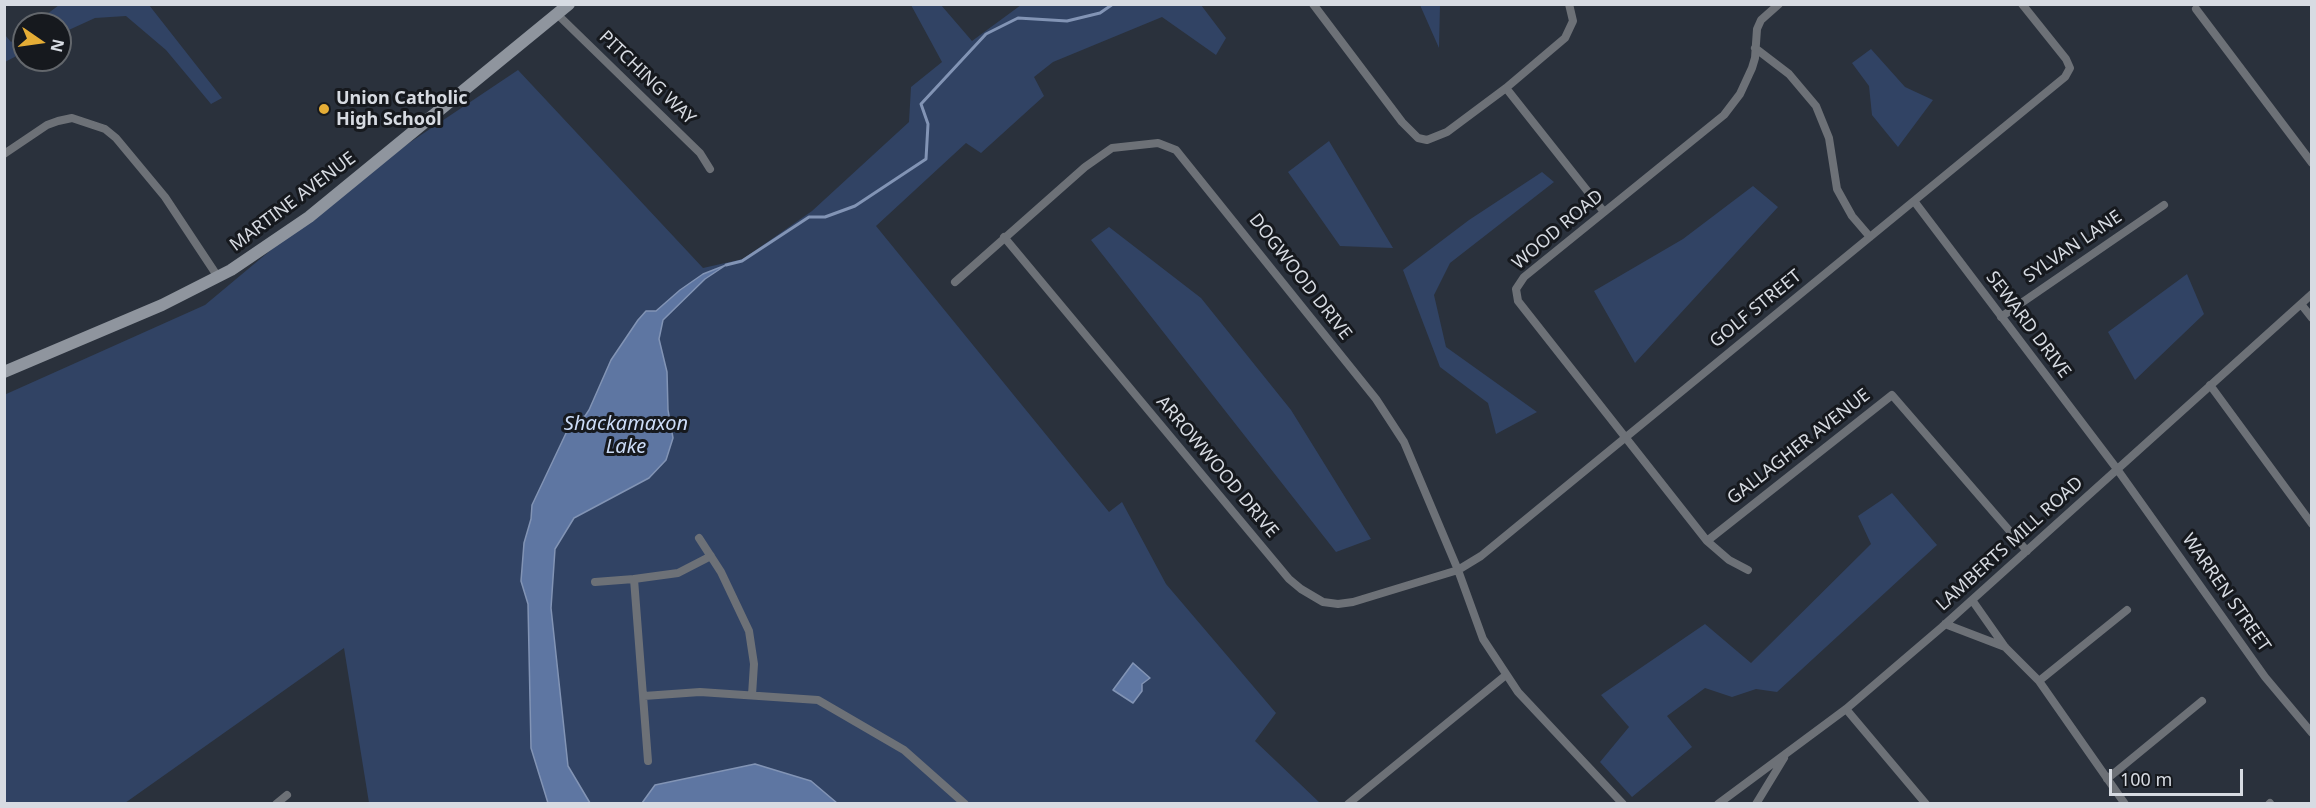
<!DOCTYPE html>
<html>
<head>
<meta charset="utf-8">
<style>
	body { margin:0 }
	#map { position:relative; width:2316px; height:808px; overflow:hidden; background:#2a313c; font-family:"Noto Sans",sans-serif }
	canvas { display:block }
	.frame { position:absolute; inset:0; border:6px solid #d7dbe2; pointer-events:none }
	.north { position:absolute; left:12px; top:12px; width:60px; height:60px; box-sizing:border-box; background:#16191e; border:2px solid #63676c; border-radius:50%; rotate:103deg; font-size:16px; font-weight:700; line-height:24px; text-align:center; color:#d7dbe2 }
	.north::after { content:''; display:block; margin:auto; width:21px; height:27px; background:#e5ad36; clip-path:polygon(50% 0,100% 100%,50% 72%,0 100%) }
	.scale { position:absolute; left:2109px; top:769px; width:134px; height:27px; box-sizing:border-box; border:3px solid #d7dbe2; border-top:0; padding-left:8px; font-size:18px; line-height:21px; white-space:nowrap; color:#d7dbe2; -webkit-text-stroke:4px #16191e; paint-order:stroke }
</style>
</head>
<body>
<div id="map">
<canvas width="2316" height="808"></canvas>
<div class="frame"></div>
<div class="north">N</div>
<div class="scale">100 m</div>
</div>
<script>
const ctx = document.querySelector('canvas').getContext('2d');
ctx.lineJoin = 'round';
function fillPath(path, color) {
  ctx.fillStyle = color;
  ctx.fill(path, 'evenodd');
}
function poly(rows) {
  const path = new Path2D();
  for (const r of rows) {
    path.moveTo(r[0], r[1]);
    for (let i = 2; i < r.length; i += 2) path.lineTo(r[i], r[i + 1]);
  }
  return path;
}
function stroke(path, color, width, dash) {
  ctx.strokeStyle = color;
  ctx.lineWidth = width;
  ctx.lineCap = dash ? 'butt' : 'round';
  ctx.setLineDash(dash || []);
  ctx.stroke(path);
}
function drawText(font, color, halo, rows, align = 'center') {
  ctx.font = font + ' "Noto Sans",sans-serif';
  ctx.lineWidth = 6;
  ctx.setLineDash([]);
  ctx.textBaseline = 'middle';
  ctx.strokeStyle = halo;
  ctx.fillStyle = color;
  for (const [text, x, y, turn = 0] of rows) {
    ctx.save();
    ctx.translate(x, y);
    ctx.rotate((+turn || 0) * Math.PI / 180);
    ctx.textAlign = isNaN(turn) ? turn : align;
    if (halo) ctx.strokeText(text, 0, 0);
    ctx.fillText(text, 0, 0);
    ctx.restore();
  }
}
const green = poly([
	[59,5,149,5,222,98,211,104,166,50,126,16,95,18,60,34,60,24,34,24],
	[911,5,941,5,972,41,1021,5,1201,5,1226,38,1216,55,1162,17,1053,62,1034,77,1044,96,981,153,966,143,876,226,1109,512,1122,502,1166,584,1276,713,1255,741,1320,803,369,803,344,648,125,803,5,803,4,395,205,305,296,229,406,145,518,70,703,268,743,259,812,211,909,122,911,87,942,62],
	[1420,5,1440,5,1439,48],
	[24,32,24,52,5,62,5,35,11,42],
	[1871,49,1905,87,1933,100,1898,147,1872,115,1869,86,1852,63],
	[1329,141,1393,248,1340,246,1288,172],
	[1542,172,1554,182,1450,263,1434,295,1446,347,1537,412,1496,434,1488,403,1440,367,1403,270,1469,220],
	[1753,186,1778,207,1635,363,1594,291,1683,239],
	[1109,227,1201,298,1291,410,1371,539,1336,552,1091,240],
	[2187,274,2204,314,2135,380,2108,332],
	[1892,493,1937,545,1777,692,1756,689,1732,697,1705,688,1667,716,1692,747,1632,797,1600,762,1629,727,1601,695,1705,624,1751,663,1871,544,1858,516]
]);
const water = poly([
	[726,265,705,279,663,320,659,339,667,372,668,410,673,438,666,460,649,478,574,518,555,549,551,608,568,766,590,803,548,803,531,748,528,604,521,581,524,543,531,519,532,505,568,429,576,420,585,416,589,410,611,360,638,320,646,311,656,311,680,290,703,274,726,265],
	[1133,663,1150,678,1142,684,1142,691,1133,703,1113,690,1133,663],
	[755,764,811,781,837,803,642,803,655,785,755,764]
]);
const stream = poly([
	[726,265,742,261,809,217,825,217,855,206,926,159,928,124,921,104,986,34,1018,18,1067,21,1100,13,1113,4]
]);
const minor = poly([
	[1313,4,1402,122,1418,138,1427,140,1447,132,1506,88,1565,38,1573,21,1569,4],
	[2196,9,2312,163],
	[557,14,700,153,710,169],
	[1755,48,1789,74,1816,106,1829,138,1837,189,1852,216,1870,237],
	[1506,88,1604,212],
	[4,154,47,125,58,121,72,118,105,129,116,138,165,197,218,277],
	[1914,201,2117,469,2265,677,2312,733],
	[1004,237,1289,579,1301,589,1323,602,1338,604,1353,602,1458,570,1481,556,2065,77,2070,68,2066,59,2022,4],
	[955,282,1085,167,1112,148,1158,143,1176,150,1376,399,1404,442,1458,570,1483,639,1518,692,1623,804],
	[2301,304,2312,318],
	[2001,317,2164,205],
	[2210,385,2312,524],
	[699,538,721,572,749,631,754,664,752,695],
	[1707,541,1892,395,2027,551],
	[1748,570,1729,560,1707,541,1518,301,1516,289,1524,277,1724,115,1740,94,1752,68,1755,58,1757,29,1761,20,1779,4],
	[595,582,634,579],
	[1972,600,2005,647,2039,681,2125,804],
	[1945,624,2005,647],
	[2039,681,2127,610],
	[644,696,700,692,818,700,904,750,965,804],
	[1846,709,1926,804],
	[648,761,634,579,678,573,711,556],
	[2107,779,2202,701],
	[276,804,287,795],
	[1348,804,1506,675],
	[1718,804,1846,709,1942,627,2312,294],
	[1756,804,1784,758],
	[2269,804,2270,803]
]);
const secondary = poly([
	[4,372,162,305,231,270,309,217,569,4]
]);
const markers = [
	[324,109,6,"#e5ad36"]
];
const streetNames = [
	["PITCHING WAY",647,78,44],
	["MARTINE AVENUE",293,202,-37],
	["WOOD ROAD",1558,230,-40],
	["SYLVAN LANE",2073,247,-34],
	["DOGWOOD DRIVE",1300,277,52],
	["GOLF STREET",1756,309,-39],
	["SEWARD DRIVE",2028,325,53],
	["GALLAGHER AVENUE",1799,447,-38],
	["ARROWWOOD DRIVE",1217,467,50],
	["LAMBERTS MILL ROAD",2010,544,-42],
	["WARREN STREET",2226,593,55]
];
const poiNames = [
	["Union Catholic",336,99],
	["High School",336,120]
];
const waterNames = [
	["Shackamaxon",626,424],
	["Lake",626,447]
];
fillPath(green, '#314364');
fillPath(water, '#5e76a2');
stroke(water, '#8294b5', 1.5);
stroke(stream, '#8294b5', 3);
stroke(minor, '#6d7177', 8);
stroke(secondary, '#8f959e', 12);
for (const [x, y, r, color] of markers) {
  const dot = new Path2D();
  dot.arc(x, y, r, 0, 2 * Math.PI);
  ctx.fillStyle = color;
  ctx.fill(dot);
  stroke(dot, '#16191e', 2);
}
drawText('18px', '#d7dbe2', '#16191e', streetNames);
drawText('bold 18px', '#d7dbe2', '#16191e', poiNames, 'left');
drawText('italic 20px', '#ccdcf7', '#16191e', waterNames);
</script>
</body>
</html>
